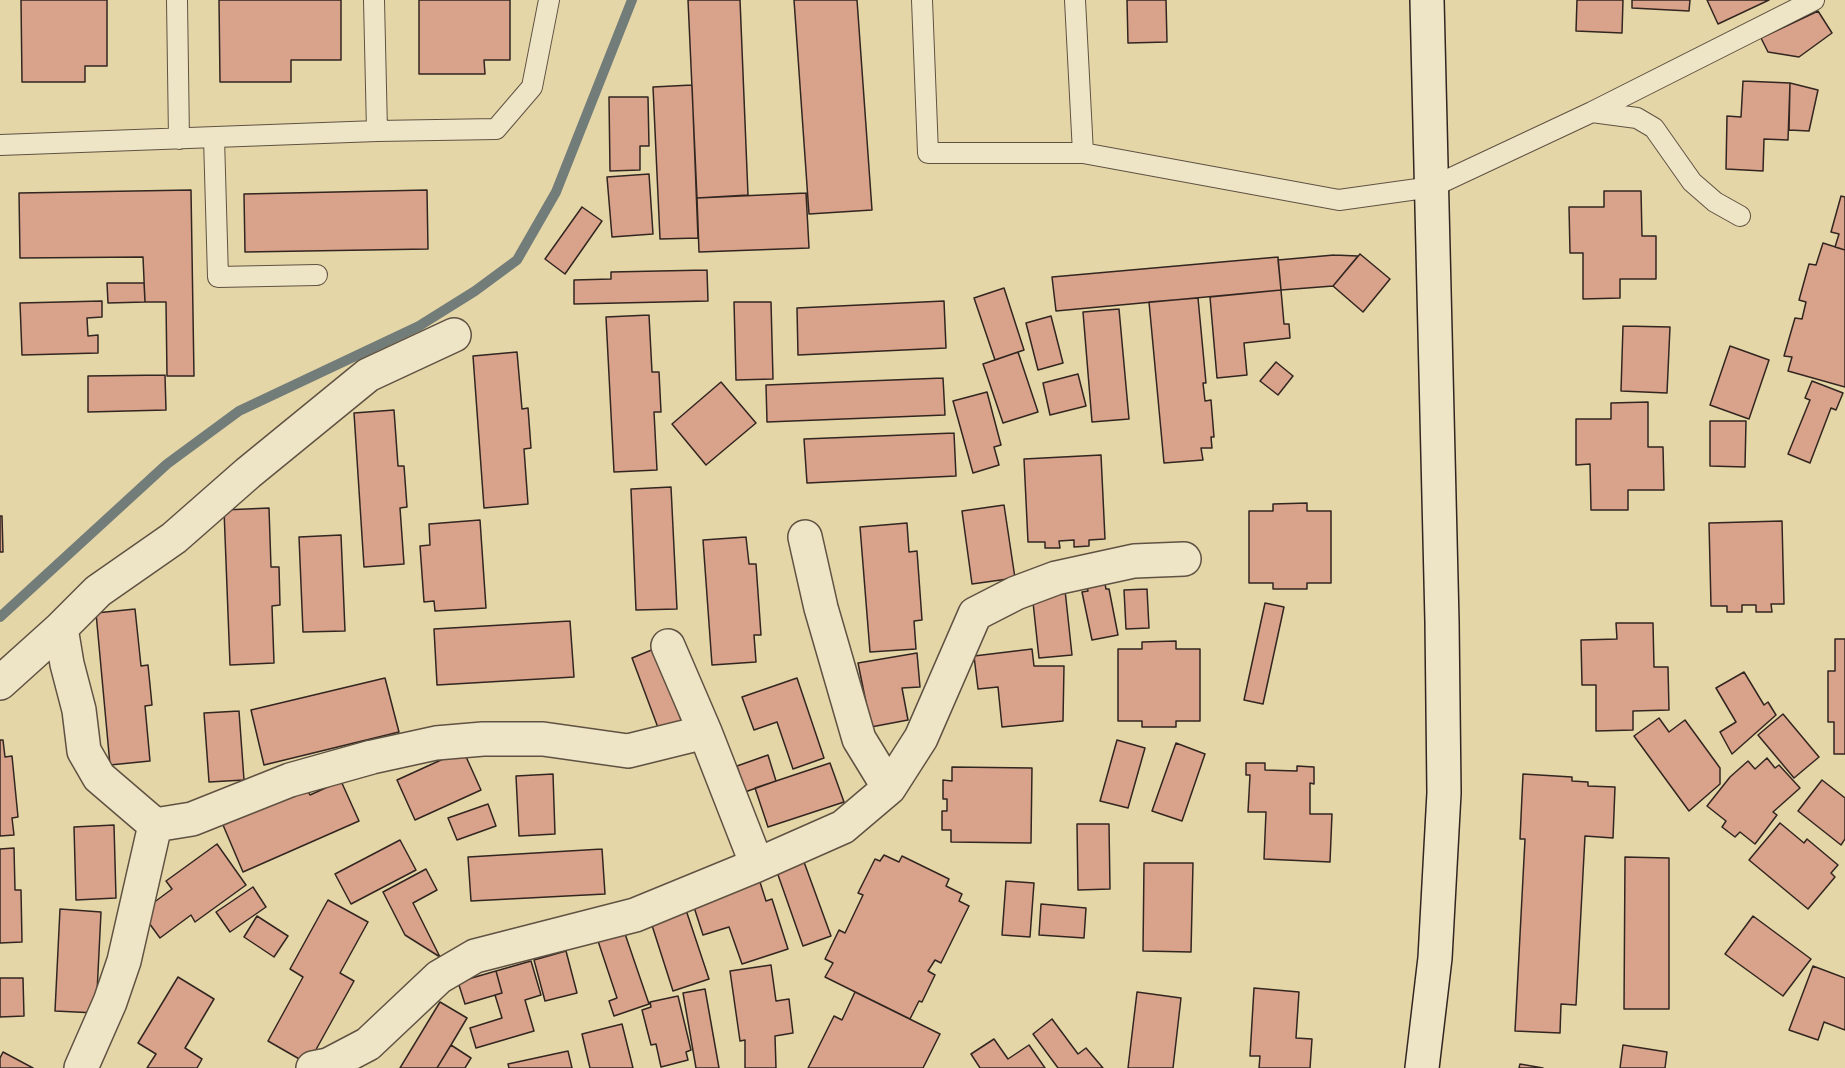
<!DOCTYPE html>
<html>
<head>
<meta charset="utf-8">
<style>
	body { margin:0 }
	canvas { display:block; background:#e5d6a8 }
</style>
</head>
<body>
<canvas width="1845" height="1068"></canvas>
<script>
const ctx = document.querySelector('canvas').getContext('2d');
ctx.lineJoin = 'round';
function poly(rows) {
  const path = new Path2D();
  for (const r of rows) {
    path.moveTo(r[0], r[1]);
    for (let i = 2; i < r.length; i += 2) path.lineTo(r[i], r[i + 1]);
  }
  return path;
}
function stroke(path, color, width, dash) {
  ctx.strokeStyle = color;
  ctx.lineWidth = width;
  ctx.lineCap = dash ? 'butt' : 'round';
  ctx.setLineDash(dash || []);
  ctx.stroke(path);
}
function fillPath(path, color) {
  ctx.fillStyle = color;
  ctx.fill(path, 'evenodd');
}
const stream = poly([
	[0,617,167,464,239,411,419,326,475,291,517,260,556,192,632,0]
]);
const building = poly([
	[21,0,107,0,107,66,85,66,85,82,22,82,21,0],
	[219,0,341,0,341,60,291,60,291,82,220,82,219,0],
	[419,0,510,0,510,60,484,60,485,74,419,74,419,0],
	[688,0,740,0,748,195,697,198,688,0],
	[794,0,857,0,872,210,809,214,794,0],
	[1127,0,1166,0,1167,42,1128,43,1127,0],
	[1577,0,1623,0,1622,33,1576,31,1577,0],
	[1632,0,1690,0,1689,11,1632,8,1632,0],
	[1707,0,1769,0,1718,24,1707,0],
	[1818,11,1832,33,1799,57,1768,52,1761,38,1818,11],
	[1743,81,1790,83,1788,140,1764,139,1763,171,1726,169,1727,116,1741,117,1743,81],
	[1790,83,1818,90,1809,131,1789,130,1790,83],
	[692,85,698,238,660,239,653,87,692,85],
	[609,97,648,97,649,146,640,146,640,170,610,171,609,97],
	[649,174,653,234,612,237,607,177,649,174],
	[191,190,194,376,167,376,166,302,145,302,143,257,20,258,19,193,191,190],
	[427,190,428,249,245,252,244,194,427,190],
	[1604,191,1641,191,1642,236,1656,236,1656,279,1620,279,1620,298,1583,299,1583,253,1570,253,1569,207,1604,207,1604,191],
	[806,193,809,248,699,252,697,198,806,193],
	[1841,196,1845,197,1845,250,1835,247,1839,234,1831,232,1841,196],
	[582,207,602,221,565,274,545,259,582,207],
	[1823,243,1845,250,1845,387,1788,371,1792,357,1784,356,1795,318,1802,319,1806,302,1799,300,1809,264,1816,265,1823,243],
	[1360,254,1390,279,1363,312,1333,286,1360,254],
	[1334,255,1358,256,1333,286,1281,290,1278,260,1334,255],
	[1278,257,1281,290,1056,311,1052,277,1278,257],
	[707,270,708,301,574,304,574,280,611,279,611,272,707,270],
	[107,283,144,283,145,302,108,303,107,283],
	[1004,288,1024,350,995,360,974,298,1004,288],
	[1281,290,1284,324,1289,324,1290,338,1244,343,1247,375,1217,378,1210,297,1281,290],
	[1198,298,1206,383,1203,383,1205,401,1211,400,1214,437,1211,437,1212,448,1201,448,1203,460,1164,463,1149,302,1198,298],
	[102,301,102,317,87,318,88,336,98,335,98,353,22,355,20,303,102,301],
	[944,301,946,348,798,355,797,308,944,301],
	[734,302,771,302,773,379,736,380,734,302],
	[1119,309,1129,419,1092,422,1083,312,1119,309],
	[649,315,652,372,659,372,661,412,654,412,657,470,614,472,606,317,649,315],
	[1051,316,1063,363,1038,370,1026,323,1051,316],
	[1623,326,1670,327,1667,393,1621,391,1623,326],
	[1730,346,1769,360,1749,419,1710,405,1730,346],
	[517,352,522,409,528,408,531,448,524,449,528,504,484,508,473,356,517,352],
	[1018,352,1038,412,1003,423,983,364,1018,352],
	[1276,362,1293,376,1278,395,1260,381,1276,362],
	[1078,374,1086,406,1050,415,1043,383,1078,374],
	[165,375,166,410,88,412,88,376,165,375],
	[943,378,945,415,767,422,766,385,943,378],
	[1812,381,1843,393,1836,410,1831,408,1810,463,1788,454,1810,400,1805,398,1812,381],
	[721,382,756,423,706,465,672,424,721,382],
	[987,392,1001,445,994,447,999,465,973,473,953,401,987,392],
	[1648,402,1648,447,1663,447,1664,490,1628,490,1628,510,1591,510,1590,464,1576,465,1576,419,1611,419,1611,403,1648,402],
	[394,410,398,466,404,466,407,507,400,508,404,564,364,567,354,413,394,410],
	[1710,421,1746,421,1745,467,1710,466,1710,421],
	[954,433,956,476,807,483,804,439,954,433],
	[1101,455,1105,539,1089,540,1089,546,1074,547,1074,540,1059,541,1060,548,1045,548,1045,542,1028,542,1024,459,1101,455],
	[671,487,677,609,636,610,631,489,671,487],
	[1307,503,1307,511,1331,511,1331,583,1307,583,1307,589,1273,589,1273,583,1249,583,1249,511,1273,511,1273,504,1307,503],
	[1004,505,1015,578,972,584,962,511,1004,505],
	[269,508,271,567,279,567,280,605,272,606,274,663,230,665,224,510,269,508],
	[0,516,2,516,3,552,0,552,0,516],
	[480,520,486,608,435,611,434,601,424,602,420,546,430,545,429,524,480,520],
	[1782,521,1784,604,1771,604,1772,612,1756,612,1756,605,1742,605,1742,612,1727,612,1727,606,1711,606,1709,523,1782,521],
	[907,523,909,552,917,551,922,620,914,621,916,649,870,652,860,527,907,523],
	[341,535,345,631,303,632,299,537,341,535],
	[746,537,749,564,756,564,761,635,754,635,756,662,712,665,703,540,746,537],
	[1104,579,1106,589,1109,589,1118,635,1092,640,1082,592,1088,591,1086,583,1104,579],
	[1147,589,1149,628,1126,629,1124,590,1147,589],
	[1065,590,1072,655,1039,658,1032,593,1065,590],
	[1265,603,1284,607,1263,704,1244,700,1265,603],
	[135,609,141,666,148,665,152,705,145,706,150,761,110,765,96,613,135,609],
	[570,621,574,677,437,685,434,629,570,621],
	[1616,623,1653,623,1654,667,1668,667,1669,710,1633,711,1633,730,1596,731,1596,685,1582,685,1581,640,1617,639,1616,623],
	[1835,639,1845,639,1845,754,1834,754,1834,722,1828,722,1828,671,1835,671,1835,639],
	[1176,641,1176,649,1200,649,1200,721,1176,721,1176,727,1142,727,1142,721,1118,721,1118,649,1142,649,1142,642,1176,641],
	[654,649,683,725,660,733,632,658,654,649],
	[1032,649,1034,666,1064,666,1063,721,1002,727,998,687,978,689,974,656,1032,649],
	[917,653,920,687,902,688,908,720,871,727,858,663,917,653],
	[1744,672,1764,705,1768,702,1776,715,1732,754,1720,732,1736,722,1716,688,1744,672],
	[385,678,399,732,264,765,251,710,385,678],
	[797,678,824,758,793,769,777,722,754,730,742,697,797,678],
	[239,711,244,780,209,782,204,713,239,711],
	[1783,714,1819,757,1794,778,1758,735,1783,714],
	[1659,718,1669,732,1685,720,1720,768,1720,784,1689,811,1634,736,1659,718],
	[0,740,3,740,5,757,12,756,18,817,12,818,14,835,0,836,0,740],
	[1117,740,1145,748,1128,808,1100,801,1117,740],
	[1176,743,1205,754,1182,821,1152,811,1176,743],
	[463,750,481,790,415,820,397,780,463,750],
	[768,755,776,781,745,792,737,766,768,755],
	[1767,758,1775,768,1779,765,1800,788,1773,812,1777,815,1755,844,1740,832,1735,837,1722,827,1726,821,1707,806,1730,777,1748,761,1755,769,1767,758],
	[830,763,844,802,768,827,755,788,830,763],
	[1246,763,1265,763,1265,770,1297,771,1297,766,1314,767,1314,784,1310,783,1310,814,1332,814,1330,862,1264,859,1266,812,1248,812,1250,775,1246,775,1246,763],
	[952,767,1032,768,1031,843,951,842,951,830,942,830,942,811,947,811,947,799,943,799,943,780,952,781,952,767],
	[553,774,555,834,519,836,516,776,553,774],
	[1523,774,1572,777,1572,781,1588,782,1588,786,1615,787,1613,838,1585,836,1576,1005,1561,1004,1560,1033,1515,1031,1525,839,1520,839,1523,774],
	[1822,780,1845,798,1845,839,1841,845,1798,811,1822,780],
	[341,781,359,821,243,872,223,825,306,788,310,795,341,781],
	[488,804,496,826,457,840,448,818,488,804],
	[1780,823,1804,843,1807,839,1838,865,1831,873,1835,877,1808,909,1749,860,1780,823],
	[1077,824,1109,824,1110,889,1078,890,1077,824],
	[114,825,116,898,76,900,74,827,114,825],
	[400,840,416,870,351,904,335,874,400,840],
	[217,844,246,885,195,922,191,915,160,938,141,912,172,889,166,881,217,844],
	[14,848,15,890,21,890,22,942,0,943,0,849,14,848],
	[602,849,605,894,471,901,468,857,602,849],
	[884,855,899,862,902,856,949,879,946,886,962,894,959,901,969,906,941,963,935,960,928,971,935,975,922,1002,919,1001,910,1019,825,977,833,963,825,959,839,930,845,933,863,895,858,893,875,859,880,861,884,855],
	[1625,857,1669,858,1669,1009,1624,1009,1625,857],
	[804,862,831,936,803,946,777,872,804,862],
	[1144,863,1193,863,1191,952,1143,951,1144,863],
	[426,869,437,890,413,903,440,957,405,935,383,892,426,869],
	[759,879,766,901,772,899,788,949,742,964,729,927,703,935,692,901,759,879],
	[1006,881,1034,883,1030,937,1002,935,1006,881],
	[253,887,266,907,230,932,216,912,253,887],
	[328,900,368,922,340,973,354,981,308,1064,268,1041,303,977,290,969,328,900],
	[684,904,709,979,673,991,649,916,684,904],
	[1041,904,1086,908,1084,938,1039,935,1041,904],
	[60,909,101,912,96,1013,55,1011,60,909],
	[257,916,288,936,274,957,244,937,257,916],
	[1753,916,1811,959,1783,996,1725,954,1753,916],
	[623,928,649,1004,614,1016,609,1001,617,998,597,938,623,928],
	[566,951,577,993,545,1001,534,960,566,951],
	[531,961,541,995,525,1000,534,1031,476,1048,470,1028,502,1018,495,995,502,993,496,971,531,961],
	[771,965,776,1001,789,999,793,1033,775,1036,776,1068,745,1068,745,1040,740,1041,730,971,771,965],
	[1813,966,1845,978,1845,1030,1824,1022,1818,1040,1789,1030,1813,966],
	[496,971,502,993,465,1004,458,982,496,971],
	[178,977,214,999,185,1048,202,1059,197,1068,147,1068,156,1054,138,1043,178,977],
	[0,978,23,978,24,1016,0,1017,0,978],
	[1254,988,1299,992,1296,1038,1312,1039,1310,1068,1259,1068,1260,1056,1250,1056,1254,988],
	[705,989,719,1068,696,1068,683,993,705,989],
	[855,992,940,1034,923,1068,808,1068,834,1016,842,1020,855,992],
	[1137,992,1181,998,1173,1068,1128,1068,1137,992],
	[678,996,691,1050,686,1052,688,1060,661,1067,656,1044,651,1045,642,1010,651,1007,650,1002,678,996],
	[440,1002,467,1018,451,1045,437,1068,400,1068,440,1002],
	[1052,1019,1078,1054,1086,1048,1103,1068,1058,1068,1033,1034,1052,1019],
	[622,1024,633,1068,590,1068,582,1034,622,1024],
	[994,1039,1008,1059,1029,1045,1045,1068,980,1068,971,1054,994,1039],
	[451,1045,471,1058,465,1068,437,1068,451,1045],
	[1623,1045,1667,1052,1665,1068,1620,1068,1623,1045],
	[568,1051,572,1068,509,1068,508,1064,568,1051],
	[3,1052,33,1068,0,1068,0,1058,3,1052],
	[1520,1064,1543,1068,1519,1068,1520,1064]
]);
const lane = poly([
	[177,0,179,139],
	[374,0,377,131],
	[922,0,928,153,1083,153,1339,200,1432,187,1592,112,1814,0],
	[1075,0,1083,153],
	[1592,112,1637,118,1654,128,1692,182,1715,202,1740,216],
	[214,138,218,277,317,275],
	[0,145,377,131,496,129,532,87,549,0]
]);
const street = poly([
	[805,537,821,608,859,739,889,788],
	[668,646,705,732,757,865],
	[0,683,61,628],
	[155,825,99,777,84,751,79,710,67,664,61,628,98,591,174,538,248,473,368,375,454,335],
	[81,1068,110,1002,124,961,155,825,192,819,290,780,372,757,436,743,483,739,543,739,628,751,705,732],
	[313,1068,328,1065,368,1044,439,977,475,956,635,915,757,865,843,827,889,788,921,738,975,614,1016,593,1056,578,1134,561,1184,559]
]);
const secondary = poly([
	[1422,1068,1435,958,1444,793,1442,621,1427,0]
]);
stroke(stream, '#727c79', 10);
fillPath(building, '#d9a28a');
stroke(building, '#322620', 1.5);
stroke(lane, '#5f5242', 22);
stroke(street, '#5f5242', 36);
stroke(secondary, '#322620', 36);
stroke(lane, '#eee4c6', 20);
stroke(street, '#eee4c6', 33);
stroke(secondary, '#eee4c6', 33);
</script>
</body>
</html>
